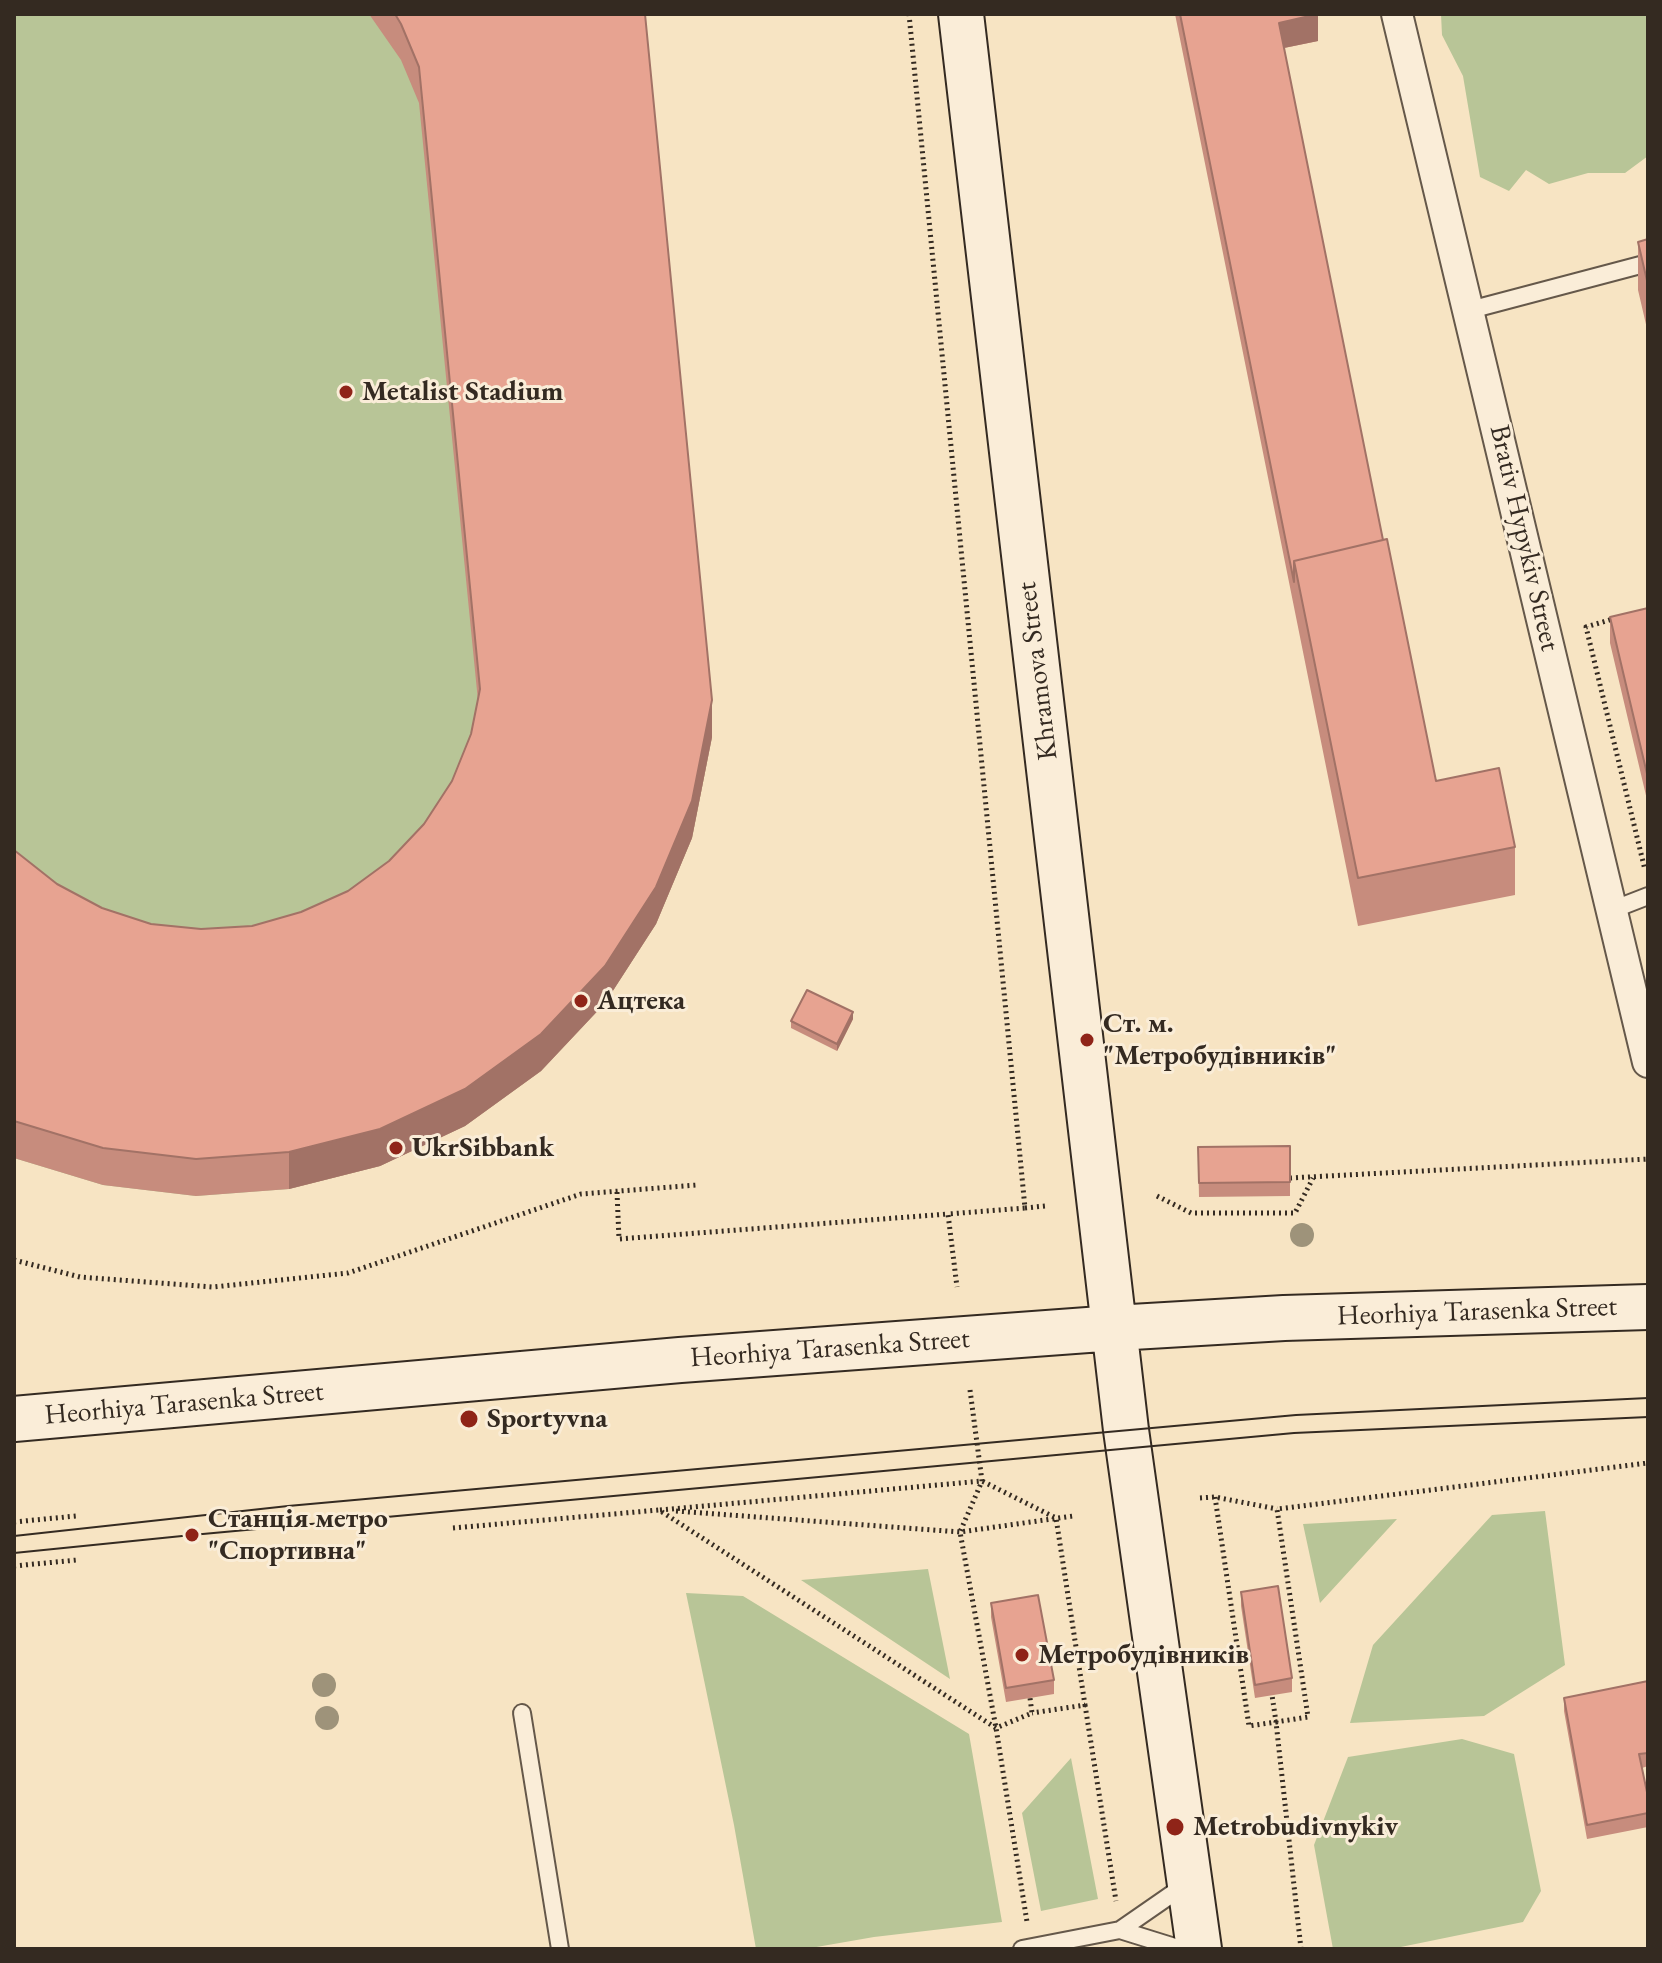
<!DOCTYPE html>
<html>
<head>
<meta charset="utf-8">
<style>
	body { margin:0 }
	#map { position:relative; width:1662px; height:1963px; overflow:hidden; background:#f7e4c3; font-family:"EB Garamond",serif }
	canvas { display:block }
	.frame { position:absolute; inset:0; border:16px solid #342a21; pointer-events:none }
</style>
</head>
<body>
<div id="map">
<canvas width="1662" height="1963"></canvas>
<div class="frame"></div>
</div>
<script>
const ctx = document.querySelector('canvas').getContext('2d');
ctx.lineJoin = 'round';
function fillPath(path, color) {
  ctx.fillStyle = color;
  ctx.fill(path, 'evenodd');
}
function poly(rows) {
  const path = new Path2D();
  for (const r of rows) {
    path.moveTo(r[0], r[1]);
    for (let i = 2; i < r.length; i += 2) path.lineTo(r[i], r[i + 1]);
  }
  return path;
}
function stroke(path, color, width, dash) {
  ctx.strokeStyle = color;
  ctx.lineWidth = width;
  ctx.lineCap = dash ? 'butt' : 'round';
  ctx.setLineDash(dash || []);
  ctx.stroke(path);
}
function drawText(font, color, halo, rows, align = 'center') {
  ctx.font = font + ' "EB Garamond",serif';
  ctx.lineWidth = 6;
  ctx.setLineDash([]);
  ctx.textBaseline = 'middle';
  ctx.strokeStyle = halo;
  ctx.fillStyle = color;
  for (const [text, x, y, turn = 0] of rows) {
    ctx.save();
    ctx.translate(x, y);
    ctx.rotate((+turn || 0) * Math.PI / 180);
    ctx.textAlign = isNaN(turn) ? turn : align;
    if (halo) ctx.strokeText(text, 0, 0);
    ctx.fillText(text, 0, 0);
    ctx.restore();
  }
}
const green = poly([
	[14,14,631,14,644,47,712,737,692,838,656,924,605,1003,541,1071,465,1126,380,1166,289,1189,196,1196,103,1185,14,1158],
	[1441,14,1648,14,1648,156,1625,173,1588,173,1549,184,1526,170,1509,191,1480,177,1463,76,1442,35],
	[1545,1511,1565,1665,1484,1716,1350,1723,1373,1645,1492,1515],
	[1397,1519,1320,1603,1303,1524],
	[928,1569,950,1679,801,1580],
	[686,1593,743,1596,969,1734,1002,1922,874,1937,805,1949,756,1949,734,1825],
	[1462,1739,1514,1754,1541,1891,1523,1922,1391,1949,1333,1949,1314,1845,1348,1757],
	[1071,1758,1098,1899,1041,1911,1022,1813]
]);
const path = poly([
	[909,14,1025,1208,948,1214,957,1287],
	[1616,618,1586,627,1645,870],
	[1290,1178,1648,1159],
	[617,1192,619,1239,948,1214],
	[1157,1196,1191,1213,1295,1213,1313,1178],
	[1025,1208,1045,1206],
	[14,1260,80,1277,213,1287,348,1273,581,1194,697,1185],
	[970,1390,982,1481,960,1532,996,1728,1027,1922],
	[1215,1497,1249,1726,1276,1722,1272,1695],
	[1200,1498,1215,1497,1277,1509],
	[660,1510,982,1481,1056,1518,1085,1705,1032,1713],
	[676,1511,960,1532,1073,1516],
	[14,1522,76,1516],
	[453,1528,659,1510,996,1728,1032,1713,1030,1698],
	[14,1566,77,1560],
	[1085,1705,1116,1901],
	[1301,1949,1276,1722,1308,1717,1277,1509,1648,1463]
]);
const lane = poly([
	[1470,310,1648,263],
	[1612,910,1648,896],
	[522,1713,560,1949],
	[1120,1930,1181,1949],
	[1022,1949,1120,1930,1185,1885]
]);
const street = poly([
	[1397,14,1648,1062]
]);
const secondary = poly([
	[961,14,1126,1430,1199,1949],
	[14,1419,680,1360,1115,1328,1284,1318,1648,1307]
]);
const tram = poly([
	[14,1536,288,1506,1296,1415,1648,1398],
	[14,1553,192,1535,1294,1433,1648,1417]
]);
const trees = [
	[1302,1235],
	[324,1685],
	[327,1718]
];
const wall = poly([
	[369,14,645,14,712,737,692,838,656,924,605,1003,541,1071,465,1126,380,1166,289,1189,196,1196,103,1185,14,1158,14,850,57,884,102,908,151,924,201,929,252,926,301,912,348,891,389,861,424,824,452,781,471,734,478,701,419,103,401,60],
	[1175,14,1318,14,1318,41,1284,48,1383,540,1436,781,1515,847,1515,895,1358,926],
	[1648,239,1648,333,1638,290,1638,242],
	[1648,608,1648,804,1610,643,1610,617],
	[853,1019,837,1051,791,1028,791,1021],
	[1290,1146,1290,1196,1199,1197,1198,1147],
	[1241,1592,1292,1678,1292,1692,1255,1698,1241,1606],
	[991,1603,1054,1680,1054,1694,1006,1702,991,1617],
	[1648,1681,1648,1766,1642,1768,1648,1797,1648,1827,1587,1839,1564,1711,1564,1698]
]);
const shadedWall = poly([
	[1318,14,1318,41,1279,49,1279,23],
	[712,700,712,737,692,838,656,924,605,1003,541,1071,465,1126,380,1166,289,1189,289,1152],
	[853,1012,853,1019,837,1051,837,1044]
]);
const building = poly([
	[395,14,645,14,712,700,692,801,656,887,605,966,541,1034,465,1089,380,1129,289,1152,196,1159,103,1148,14,1121,14,850,57,884,102,908,151,924,201,929,252,926,301,912,348,891,389,861,424,824,452,781,471,734,480,689,419,67,401,24,395,14],
	[1180,14,1318,14,1279,23,1383,540,1294,561,1294,582,1180,14],
	[1648,239,1648,285,1638,242,1648,239],
	[1387,539,1436,781,1499,768,1515,847,1358,878,1294,561,1387,539],
	[1648,608,1648,778,1610,617,1648,608],
	[807,990,853,1012,837,1044,791,1021,807,990],
	[1290,1146,1290,1182,1199,1183,1198,1147,1290,1146],
	[1278,1586,1292,1678,1255,1685,1241,1592,1278,1586],
	[1038,1595,1054,1680,1006,1688,991,1603,1038,1595],
	[1648,1681,1648,1753,1639,1754,1648,1797,1648,1813,1587,1825,1564,1698,1648,1681]
]);
const markers = [
	[346,392,8,"#8f2418"],
	[581,1001,8,"#8f2418"],
	[1087,1040,8,"#8f2418"],
	[396,1148,8,"#8f2418"],
	[469,1419,10,"#8f2418"],
	[192,1535,8,"#8f2418"],
	[1022,1655,8,"#8f2418"],
	[1175,1827,10,"#8f2418"]
];
const poiNames = [
	["Metalist Stadium",362,392],
	["Ацтека",597,1001],
	["Ст. м.",1103,1024],
	["\"Метробудівників\"",1103,1056],
	["UkrSibbank",412,1148],
	["Sportyvna",487,1419],
	["Станція метро",208,1519],
	["\"Спортивна\"",208,1551],
	["Метробудівників",1038,1655],
	["Metrobudіvnykіv",1193,1827]
];
const streetNames = [
	["Brativ Hypykiv Street",1524,538,77],
	["Khramova Street",1038,671,-97],
	["Heorhiya Tarasenka Street",1477,1312,-2],
	["Heorhiya Tarasenka Street",830,1349,-4],
	["Heorhiya Tarasenka Street",184,1404,-5]
];
fillPath(green, '#b8c597');
stroke(lane, '#65584a', 20);
stroke(street, '#65584a', 34);
stroke(secondary, '#342a21', 48);
stroke(path, '#342a21', 5, [2, 4]);
stroke(lane, '#faedd8', 16);
stroke(street, '#faedd8', 30);
stroke(secondary, '#faedd8', 44);
stroke(tram, '#342a21', 2);
ctx.fillStyle = '#9e937a';
for (const [x, y] of trees) {
  ctx.beginPath();
  ctx.arc(x, y, 12, 0, 2 * Math.PI);
  ctx.fill();
}
fillPath(wall, '#c78c7d');
fillPath(shadedWall, '#a27266');
fillPath(building, '#e7a391');
stroke(building, '#a27266', 2);
for (const [x, y, r, color] of markers) {
  const dot = new Path2D();
  dot.arc(x, y, r, 0, 2 * Math.PI);
  ctx.fillStyle = color;
  ctx.fill(dot);
  stroke(dot, '#faedd8', 3);
}
drawText('bold 28px', '#342a21', '#faedd8', poiNames, 'left');
drawText('28px', '#342a21', '#faedd8', streetNames);
</script>
</body>
</html>
